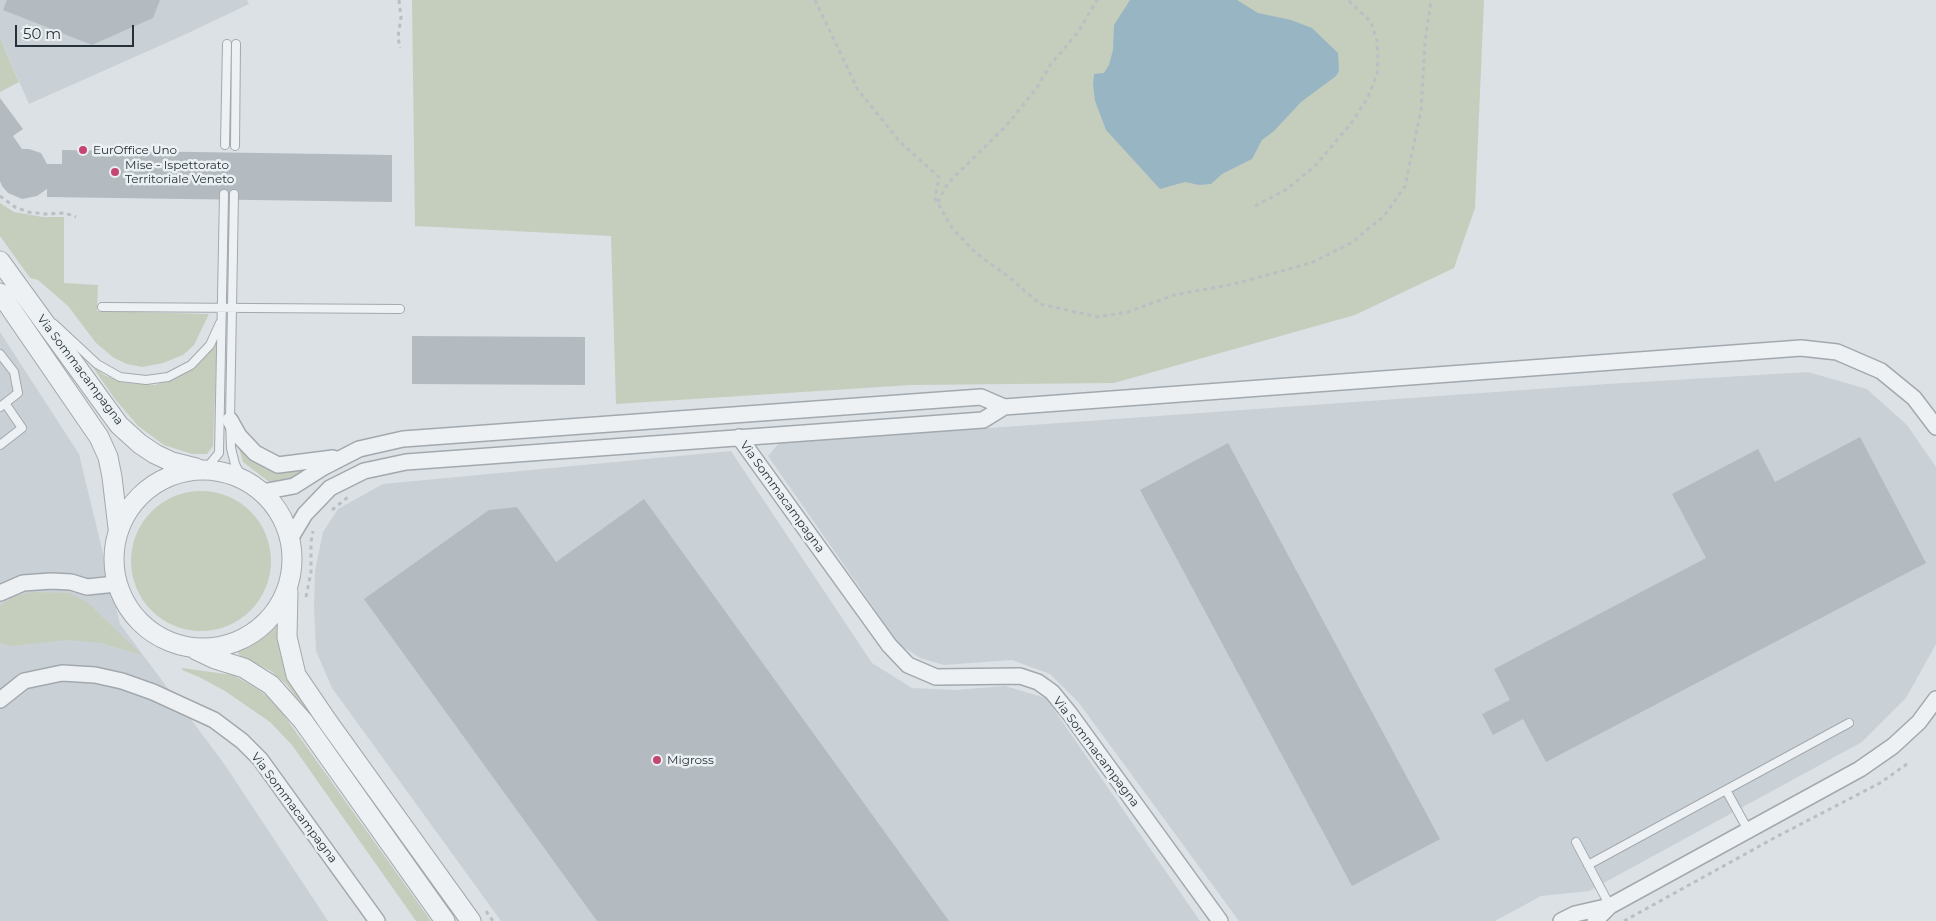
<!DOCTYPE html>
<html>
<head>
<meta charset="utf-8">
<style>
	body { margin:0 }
	#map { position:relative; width:1936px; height:921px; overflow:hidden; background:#dce1e5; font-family:Montserrat,sans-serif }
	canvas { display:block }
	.scale { position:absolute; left:15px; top:25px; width:119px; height:22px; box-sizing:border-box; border:2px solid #27313a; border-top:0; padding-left:6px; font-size:15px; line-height:18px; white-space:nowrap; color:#27313a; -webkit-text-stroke:4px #ebf0f3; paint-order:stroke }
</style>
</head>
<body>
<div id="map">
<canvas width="1936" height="921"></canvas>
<div class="scale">50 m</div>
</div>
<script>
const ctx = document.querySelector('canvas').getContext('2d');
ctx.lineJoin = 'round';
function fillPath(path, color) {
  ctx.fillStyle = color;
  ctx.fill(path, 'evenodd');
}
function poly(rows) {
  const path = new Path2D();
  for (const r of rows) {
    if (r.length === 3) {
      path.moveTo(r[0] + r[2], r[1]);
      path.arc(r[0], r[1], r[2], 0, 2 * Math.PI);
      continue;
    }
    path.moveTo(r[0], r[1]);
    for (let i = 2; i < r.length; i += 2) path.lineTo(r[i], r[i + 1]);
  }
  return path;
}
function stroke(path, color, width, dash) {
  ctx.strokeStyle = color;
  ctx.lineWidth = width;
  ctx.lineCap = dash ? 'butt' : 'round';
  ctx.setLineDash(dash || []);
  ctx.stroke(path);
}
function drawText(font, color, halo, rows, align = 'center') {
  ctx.font = font + ' Montserrat,sans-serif';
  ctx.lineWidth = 5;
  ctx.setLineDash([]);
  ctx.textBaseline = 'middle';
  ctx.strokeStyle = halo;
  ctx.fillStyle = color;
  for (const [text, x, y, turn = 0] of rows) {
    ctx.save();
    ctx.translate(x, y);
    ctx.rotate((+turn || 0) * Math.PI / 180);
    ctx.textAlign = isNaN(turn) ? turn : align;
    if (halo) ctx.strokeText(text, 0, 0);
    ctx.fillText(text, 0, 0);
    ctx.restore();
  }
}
const built = poly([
	[0,0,247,0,249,4,184,35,29,104,0,38],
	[0,332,79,454,120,624,225,765,328,921,0,921],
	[1808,372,1867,389,1907,425,1936,467,1936,644,1906,698,1862,742,1589,891,1541,896,1495,921,1239,921,1079,703,1050,674,1012,660,944,665,920,658,899,644,768,456,779,443,1607,384],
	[731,451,872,663,912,688,955,690,1005,686,1046,698,1200,921,501,921,332,688,316,651,314,606,315,571,323,532,338,509,383,484]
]);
const green = poly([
	[412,0,1484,0,1475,208,1454,268,1355,315,1114,383,911,385,616,404,611,236,415,226],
	[0,38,19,82,0,92],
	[0,203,14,212,43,217,64,217,64,283,98,285,97,311,209,314,194,345,183,355,163,363,142,367,127,364,114,358,96,343,68,306,38,280,30,278,0,236],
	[217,340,213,446,207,454,192,454,164,445,138,426,115,399,87,359,104,375,126,383,155,385,176,377,201,362],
	[236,438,248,455,310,467,288,482,277,484,268,481,243,462],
	[201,561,70],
	[32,592,69,593,88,603,142,655,101,643,68,640,12,646,0,643,0,606,12,597],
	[274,621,277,623,278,643,286,667,463,921,457,921,287,685,271,671,239,655,237,650,260,636],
	[182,668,233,675,254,687,273,700,431,921,416,921,292,745,270,722,225,691,199,677,182,670]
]);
const water = poly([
	[1130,0,1237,0,1258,13,1291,20,1312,28,1338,53,1339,71,1336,76,1301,102,1274,131,1262,140,1252,159,1222,174,1211,184,1199,185,1185,182,1160,189,1106,130,1095,101,1093,84,1094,74,1104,73,1109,65,1113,50,1114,25]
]);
const building = poly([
	[7,0,160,0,153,18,92,45,3,10],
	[0,98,23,129,13,136,22,149,29,149,41,153,47,164,62,164,62,150,392,155,392,202,47,197,47,189,37,196,22,199,8,193,2,186,0,181],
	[412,336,585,337,585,385,412,384],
	[1860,437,1926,563,1546,762,1523,719,1493,735,1482,714,1510,700,1494,669,1706,558,1672,494,1758,449,1775,482],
	[1228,443,1440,839,1352,886,1140,490],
	[644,499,949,921,597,921,364,599,489,510,517,507,556,562]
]);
const path = poly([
	[399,0,401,17,398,37,400,48],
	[815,0,858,90,900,142,939,177,935,198,952,228,976,253,1010,278,1040,304,1098,317,1128,312,1174,295,1234,284,1311,263,1351,243,1384,216,1405,186,1421,110,1425,43,1431,0],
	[0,196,15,207,28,212,45,214,65,213,76,217],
	[938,202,948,183,1006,126,1036,89,1051,64,1078,32,1097,0],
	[1255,206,1287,189,1316,165,1353,121,1368,97,1377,74,1378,58,1377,41,1371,22,1348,0],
	[332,510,348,497],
	[306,597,311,572,311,542,313,531],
	[486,911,493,921],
	[1624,921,1776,837,1880,783,1907,764]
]);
const service = poly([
	[225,145,227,44],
	[235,146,236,44],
	[234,194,230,420,231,448,235,464,241,476,250,483],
	[102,307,400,309],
	[54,324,97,364,120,377,146,380,168,377,191,365,210,345,220,323],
	[0,354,14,372,18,393,0,407],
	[0,445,22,428,5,403],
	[205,470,219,453,224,194],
	[1726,790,1748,830],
	[1576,842,1610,906],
	[1588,865,1849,723]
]);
const minor = poly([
	[1004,407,1801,348,1837,352,1881,371,1914,398,1936,427],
	[230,420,239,436,255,453,278,465,333,458],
	[739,437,889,645,908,665,936,677,1020,676,1038,682,1052,692,1070,714,1220,921],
	[262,492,294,486,324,467,359,449,403,439,981,397,1004,407,983,420,406,462,364,471,330,488,305,514,290,539],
	[0,593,23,583,51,581,71,582,87,587,116,584],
	[0,700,24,681,62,673,95,675,122,681,153,692,214,720,242,741,260,759,377,921],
	[1561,921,1575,914,1610,906],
	[1595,921,1610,906,1860,769,1893,746,1919,722,1936,699]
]);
const tertiary = poly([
	[0,261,119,425,140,444,155,454,172,462,196,468],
	[0,293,99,437,108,457,112,477,118,528],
	[203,559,89],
	[288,592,287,637,296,675,328,722,471,921],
	[196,650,215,659,244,668,271,685,303,721,445,921]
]);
const markers = [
	[83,150,5,"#c54670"],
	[115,172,5,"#c54670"],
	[657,760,5,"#c54670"]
];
const poiNames = [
	["EurOffice Uno",93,150],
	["Mise - Ispettorato",125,165],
	["Territoriale Veneto",125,179],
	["Migross",667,760]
];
const streetNames = [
	["Via Sommacampagna",80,370,53],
	["Via Sommacampagna",782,497,54],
	["Via Sommacampagna",1096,752,53],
	["Via Sommacampagna",294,808,53]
];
fillPath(built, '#cad1d6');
fillPath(green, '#c5cebd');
fillPath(water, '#98b5c4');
fillPath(building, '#b3bbc1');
stroke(service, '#a2a9ae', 10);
stroke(minor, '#a2a9ae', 18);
stroke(tertiary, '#a2a9ae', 21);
stroke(path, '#babfc4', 3, [4, 4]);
stroke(service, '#eef1f4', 8);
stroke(minor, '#eef1f4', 15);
stroke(tertiary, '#eef1f4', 19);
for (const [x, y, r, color] of markers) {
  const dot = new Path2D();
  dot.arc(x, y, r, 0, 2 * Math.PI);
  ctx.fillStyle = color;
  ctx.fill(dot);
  stroke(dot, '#ebf0f3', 2);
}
drawText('12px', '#27313a', '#ebf0f3', poiNames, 'left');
drawText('12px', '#27313a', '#ebf0f3', streetNames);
</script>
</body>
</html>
